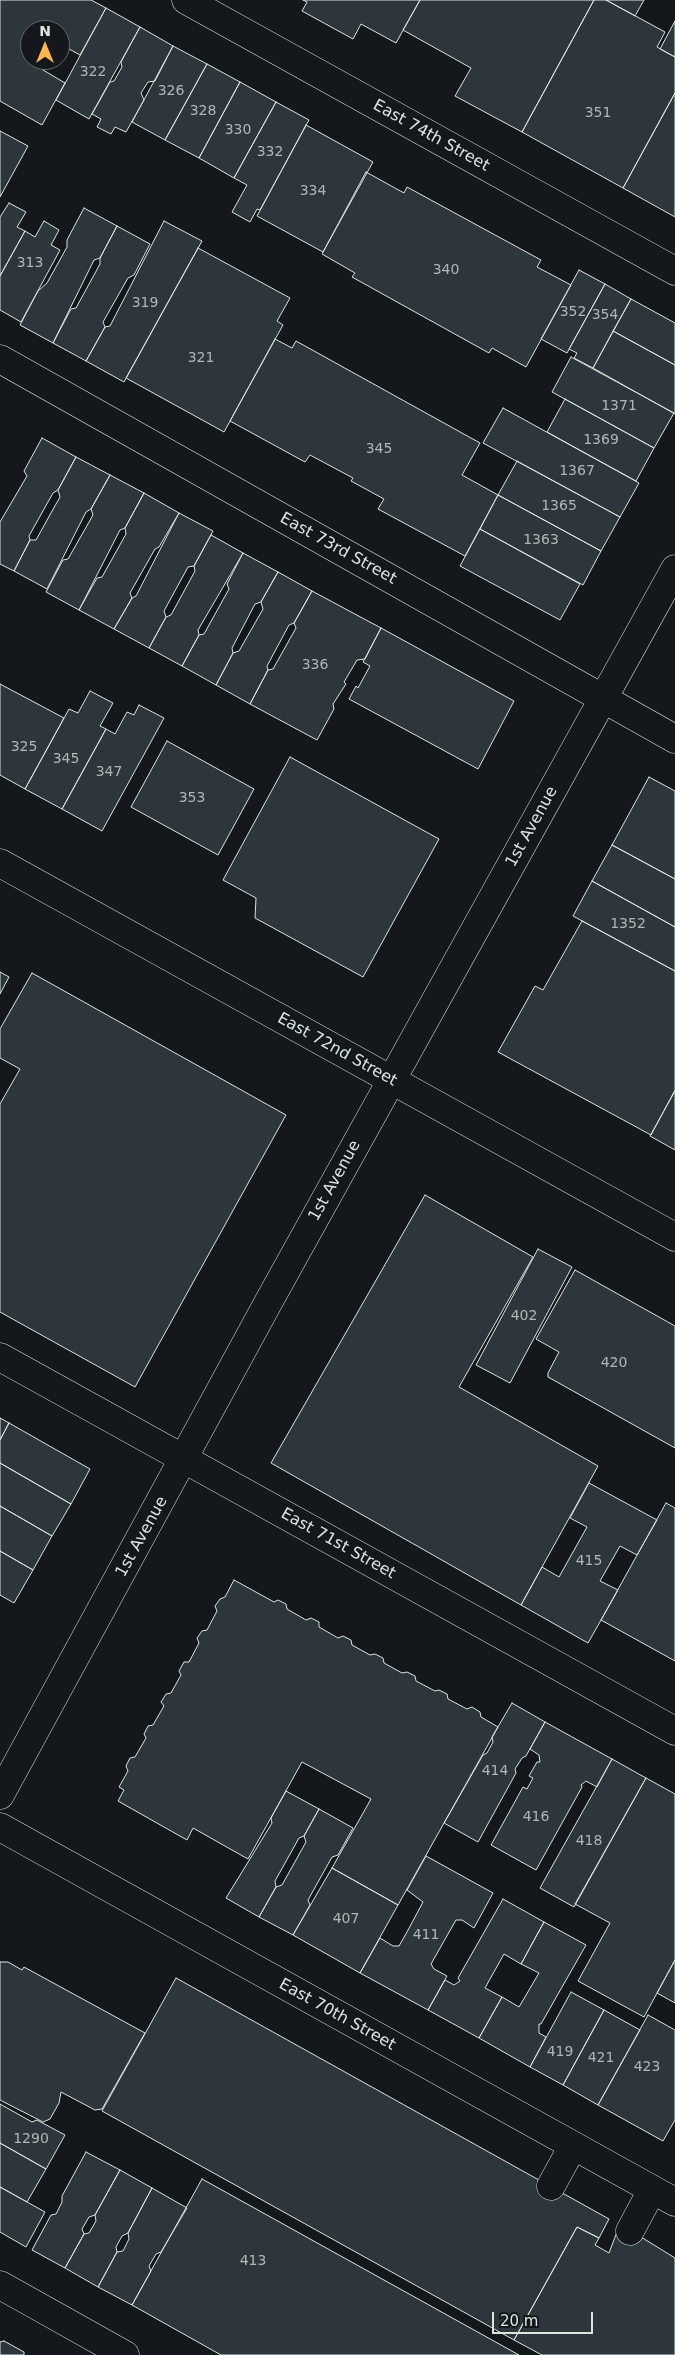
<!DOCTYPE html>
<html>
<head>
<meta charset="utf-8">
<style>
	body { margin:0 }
	#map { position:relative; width:675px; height:2355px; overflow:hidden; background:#14181c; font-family:"DejaVu Sans",sans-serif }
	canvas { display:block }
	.north { position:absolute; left:20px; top:20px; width:50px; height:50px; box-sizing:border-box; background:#14181c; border:1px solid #626a69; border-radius:50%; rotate:0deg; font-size:14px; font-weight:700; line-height:20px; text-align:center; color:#d8e6dc }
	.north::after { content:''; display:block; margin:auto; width:18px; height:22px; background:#ffb74d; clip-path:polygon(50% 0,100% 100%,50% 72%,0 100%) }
	.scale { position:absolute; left:492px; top:2312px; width:101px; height:22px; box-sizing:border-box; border:2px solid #d8e6dc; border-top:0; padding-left:6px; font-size:15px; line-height:18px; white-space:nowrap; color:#d8e6dc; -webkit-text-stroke:4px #14181c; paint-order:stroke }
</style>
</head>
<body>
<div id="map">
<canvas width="675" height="2355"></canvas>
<div class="north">N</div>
<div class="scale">20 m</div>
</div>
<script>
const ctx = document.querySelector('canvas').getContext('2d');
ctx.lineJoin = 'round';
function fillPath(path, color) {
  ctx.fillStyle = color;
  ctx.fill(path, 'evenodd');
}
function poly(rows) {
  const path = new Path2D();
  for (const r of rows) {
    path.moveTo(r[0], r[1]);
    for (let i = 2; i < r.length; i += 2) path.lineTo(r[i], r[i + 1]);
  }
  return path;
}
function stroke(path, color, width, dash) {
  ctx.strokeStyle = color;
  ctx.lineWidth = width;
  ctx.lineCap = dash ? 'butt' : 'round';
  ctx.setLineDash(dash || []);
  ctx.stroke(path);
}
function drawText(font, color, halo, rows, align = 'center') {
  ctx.font = font + ' "DejaVu Sans",sans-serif';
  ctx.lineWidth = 4;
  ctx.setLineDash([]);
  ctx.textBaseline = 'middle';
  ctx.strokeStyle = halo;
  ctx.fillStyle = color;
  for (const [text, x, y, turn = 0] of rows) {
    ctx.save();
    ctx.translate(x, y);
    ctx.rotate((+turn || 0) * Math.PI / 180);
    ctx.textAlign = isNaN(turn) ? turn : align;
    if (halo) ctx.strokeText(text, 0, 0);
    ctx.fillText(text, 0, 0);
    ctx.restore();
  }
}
const building = poly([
	[0,0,91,0,106,8,80,55,60,44,60,30,30,30,30,60,42,60,38,67,65,83,42,125,0,101,0,0],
	[303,0,420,0,396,43,361,24,353,39,302,11,307,2,303,0],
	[420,0,594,0,522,132,455,96,471,68,403,30,420,0],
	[594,0,606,0,665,32,657,47,675,57,675,93,623,188,522,132,594,0],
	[606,0,644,0,635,16,606,0],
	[106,8,140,27,89,119,56,100,106,8],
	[675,21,675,57,660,49,675,21],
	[140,27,173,46,155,81,148,82,141,93,144,100,126,132,115,127,111,134,97,127,101,119,92,114,110,82,114,81,122,67,121,62,140,27],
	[173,46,207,64,165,140,132,122,173,46],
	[207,64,240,82,199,158,165,140,207,64],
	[240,82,276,102,234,178,199,158,240,82],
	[675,93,675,217,623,188,675,93],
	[276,102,309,120,260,210,257,209,250,222,232,212,247,185,234,178,276,102],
	[306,125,373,162,323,252,257,216,306,125],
	[0,131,28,146,0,197,0,131],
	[366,172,404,193,407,187,541,260,537,267,571,285,526,367,492,348,489,353,352,277,355,273,322,254,366,172],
	[9,203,26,212,17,227,25,231,0,276,0,217,9,203],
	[84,208,117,226,100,258,94,260,53,343,20,325,38,291,47,283,67,247,67,240,84,208],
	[44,221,59,230,51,245,60,250,21,322,0,310,0,276,25,231,35,237,44,221],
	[164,221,202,241,124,382,86,361,105,327,110,326,164,221],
	[117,226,150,244,134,275,128,278,103,322,105,327,86,361,53,343,71,309,76,308,100,264,100,258,117,226],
	[198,248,290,298,277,321,283,325,224,432,126,378,198,248],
	[579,270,605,284,567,353,541,339,579,270],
	[605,284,631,299,593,368,574,358,577,353,569,349,605,284],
	[631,299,675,323,675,365,613,331,631,299],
	[613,331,675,365,675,414,593,368,613,331],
	[275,339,292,348,296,341,480,443,462,475,498,495,465,556,378,509,384,499,351,481,353,478,310,455,305,462,230,421,275,339],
	[571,357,674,413,654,448,552,392,571,357],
	[565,399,654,448,636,481,547,432,565,399],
	[503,408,639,483,620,517,483,443,503,408],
	[42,438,76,457,58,490,53,493,29,536,30,540,14,571,0,564,0,522,27,476,24,471,42,438],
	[76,457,110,475,91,509,86,512,47,589,14,571,30,540,36,540,56,504,60,497,58,490,76,457],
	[517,461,620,517,601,551,498,495,517,461],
	[110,475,144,493,125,528,120,530,79,610,46,592,63,560,68,559,93,515,91,509,110,475],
	[144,493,179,513,159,547,155,549,130,593,132,598,114,629,79,610,97,578,102,577,126,534,125,528,144,493],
	[498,495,601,551,583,585,480,529,498,495],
	[179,513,213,531,194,566,188,567,164,611,166,617,149,648,114,629,132,598,136,596,179,513],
	[480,529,580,584,560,620,460,566,480,529],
	[211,535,243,553,198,630,199,635,182,666,149,648,166,617,171,615,195,571,194,566,211,535],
	[243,553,278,572,261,602,255,604,232,648,233,653,216,685,182,666,199,635,204,634,229,589,227,584,243,553],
	[278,572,312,591,294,623,289,625,267,666,268,670,250,704,216,685,233,653,239,651,263,609,261,602,278,572],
	[312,591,381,628,365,659,357,660,344,682,346,684,333,704,334,709,317,740,250,704,268,670,273,669,296,628,294,623,312,591],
	[381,628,514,701,478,769,349,699,356,686,358,688,370,666,363,662,381,628],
	[0,684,64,718,25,789,0,775,0,684],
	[90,691,113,703,100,726,106,729,62,809,25,789,69,709,78,713,90,691],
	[139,705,164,718,102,831,62,809,106,729,115,734,127,712,134,715,139,705],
	[167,741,254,789,218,855,131,807,167,741],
	[290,757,439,839,363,977,255,918,256,898,223,880,290,757],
	[649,777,675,791,675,879,612,845,649,777],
	[612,845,675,879,675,927,592,881,612,845],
	[592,881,675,927,675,971,573,916,592,881],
	[582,921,675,971,675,1090,651,1135,498,1052,535,986,543,990,582,921],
	[0,972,9,977,0,994,0,972],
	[32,973,286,1115,135,1387,0,1312,0,1104,20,1069,0,1058,0,1029,32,973],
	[675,1091,675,1150,650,1136,675,1091],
	[425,1195,533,1257,459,1387,598,1466,521,1605,271,1463,425,1195],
	[538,1249,572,1267,510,1383,476,1365,538,1249],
	[575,1270,675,1326,675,1448,548,1377,548,1373,559,1352,536,1339,575,1270],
	[0,1418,9,1423,0,1440,0,1418],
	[9,1423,90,1469,71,1504,0,1463,0,1440,9,1423],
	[0,1463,71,1504,52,1536,0,1506,0,1463],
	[589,1483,657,1520,637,1555,620,1546,600,1581,618,1590,588,1643,521,1605,542,1567,559,1577,587,1527,570,1518,589,1483],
	[666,1503,675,1508,675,1661,601,1620,666,1503],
	[0,1506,52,1536,33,1570,0,1551,0,1506],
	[0,1551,33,1570,14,1603,0,1595,0,1551],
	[234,1580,274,1602,278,1600,286,1604,287,1609,306,1620,311,1618,319,1622,319,1627,338,1638,343,1636,351,1640,352,1645,370,1655,375,1654,383,1658,384,1663,402,1673,407,1672,415,1676,416,1681,435,1691,439,1690,447,1694,448,1699,467,1709,472,1707,480,1712,481,1717,498,1727,398,1905,332,1868,371,1799,302,1762,248,1859,193,1828,187,1840,118,1801,124,1790,119,1787,128,1771,126,1766,130,1758,135,1757,146,1738,144,1734,148,1726,153,1725,164,1706,161,1702,166,1694,171,1693,181,1675,179,1671,184,1662,189,1662,199,1643,197,1638,202,1631,207,1630,217,1611,215,1606,220,1599,225,1597,234,1580],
	[512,1703,545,1722,526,1756,522,1758,515,1769,516,1773,478,1842,444,1823,483,1755,487,1753,493,1742,492,1737,512,1703],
	[545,1722,612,1759,597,1787,586,1781,581,1785,582,1787,536,1870,491,1845,523,1787,527,1789,533,1778,529,1776,537,1762,540,1762,539,1755,530,1749,545,1722],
	[612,1759,646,1778,574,1907,540,1888,612,1759],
	[646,1778,675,1794,675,1960,644,2017,578,1981,610,1923,575,1904,646,1778],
	[286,1791,319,1809,304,1836,299,1838,275,1881,276,1887,259,1917,226,1898,272,1823,271,1818,286,1791],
	[319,1809,353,1828,338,1855,332,1857,308,1900,310,1905,293,1935,259,1917,276,1887,282,1885,306,1842,304,1836,319,1809],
	[426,1856,493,1893,474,1928,462,1920,456,1920,431,1964,434,1969,447,1976,428,2010,360,1973,380,1938,393,1946,399,1946,407,1932,423,1902,407,1890,426,1856],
	[332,1868,398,1905,360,1973,293,1935,332,1868],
	[503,1899,544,1922,521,1964,504,1954,485,1988,502,1997,479,2038,428,2010,445,1980,454,1985,460,1981,458,1978,503,1899],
	[544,1922,586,1945,541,2024,539,2024,539,2033,546,2037,530,2067,479,2038,502,1997,519,2007,539,1973,521,1964,544,1922],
	[675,1960,675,2003,657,1993,675,1960],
	[0,1962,8,1962,22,1970,24,1967,145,2033,102,2109,95,2110,61,2092,59,2103,50,2119,43,2122,0,2100,0,1962],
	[176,1978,609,2219,599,2238,577,2227,514,2340,102,2111,176,1978],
	[571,1992,604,2010,563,2085,530,2067,571,1992],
	[604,2010,640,2030,598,2105,563,2085,604,2010],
	[648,2015,675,2030,675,2120,663,2141,598,2105,648,2015],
	[0,2104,32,2122,37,2120,65,2135,46,2169,0,2143,0,2104],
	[0,2143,46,2169,27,2202,0,2187,0,2143],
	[86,2152,120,2170,95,2215,89,2217,82,2229,84,2234,65,2268,32,2250,51,2215,56,2214,62,2202,62,2196,86,2152],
	[120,2170,152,2188,128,2233,122,2236,116,2247,117,2252,98,2287,65,2268,84,2234,89,2233,96,2221,95,2215,120,2170],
	[202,2179,519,2355,221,2355,132,2305,202,2179],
	[0,2187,45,2212,26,2247,0,2232,0,2187],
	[152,2188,187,2208,161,2252,156,2254,149,2266,151,2271,132,2305,98,2287,117,2252,123,2251,129,2239,128,2233,152,2188],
	[620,2224,675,2258,675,2355,542,2355,514,2340,577,2227,599,2238,595,2245,609,2253,620,2224],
	[4,2341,24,2352,24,2355,0,2355,0,2342,4,2341]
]);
const minor = poly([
	[186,0,675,271],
	[0,359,675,739],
	[0,1357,675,1731],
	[0,1827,675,2202],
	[551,2186,573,2146],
	[630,2231,652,2190],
	[0,2285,125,2355]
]);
const major = poly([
	[0,863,675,1237],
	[0,1795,269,1301,675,569]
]);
const numberNames = [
	["322",93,72],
	["326",171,91],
	["328",203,111],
	["351",598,113],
	["330",238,130],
	["332",270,152],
	["334",313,191],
	["313",30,263],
	["340",446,270],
	["319",145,303],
	["352",573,312],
	["354",605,315],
	["321",201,358],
	["1371",619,406],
	["1369",601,440],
	["345",379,449],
	["1367",577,471],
	["1365",559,506],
	["1363",541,540],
	["336",315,665],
	["325",24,747],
	["345",66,759],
	["347",109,772],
	["353",192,798],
	["1352",628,924],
	["402",524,1316],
	["420",614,1363],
	["415",589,1561],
	["414",495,1771],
	["416",536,1817],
	["418",589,1841],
	["407",346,1919],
	["411",426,1935],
	["419",560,2052],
	["421",601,2058],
	["423",647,2067],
	["1290",31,2139],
	["413",253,2261]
];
const streetNames = [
	["East 74th Street",431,136,29],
	["East 73rd Street",338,549,29],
	["1st Avenue",532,827,-61],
	["East 72nd Street",337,1050,29],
	["1st Avenue",335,1181,-61],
	["1st Avenue",142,1537,-61],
	["East 71st Street",338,1544,29],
	["East 70th Street",337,2015,29]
];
fillPath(building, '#2c363c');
stroke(building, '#d8e6dc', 1);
stroke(minor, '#d8e6dc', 29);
stroke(major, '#d8e6dc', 29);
stroke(minor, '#14181c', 28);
stroke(major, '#14181c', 28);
drawText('14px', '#adbab4', null, numberNames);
drawText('16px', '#d8e6dc', '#14181c', streetNames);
</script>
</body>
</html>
